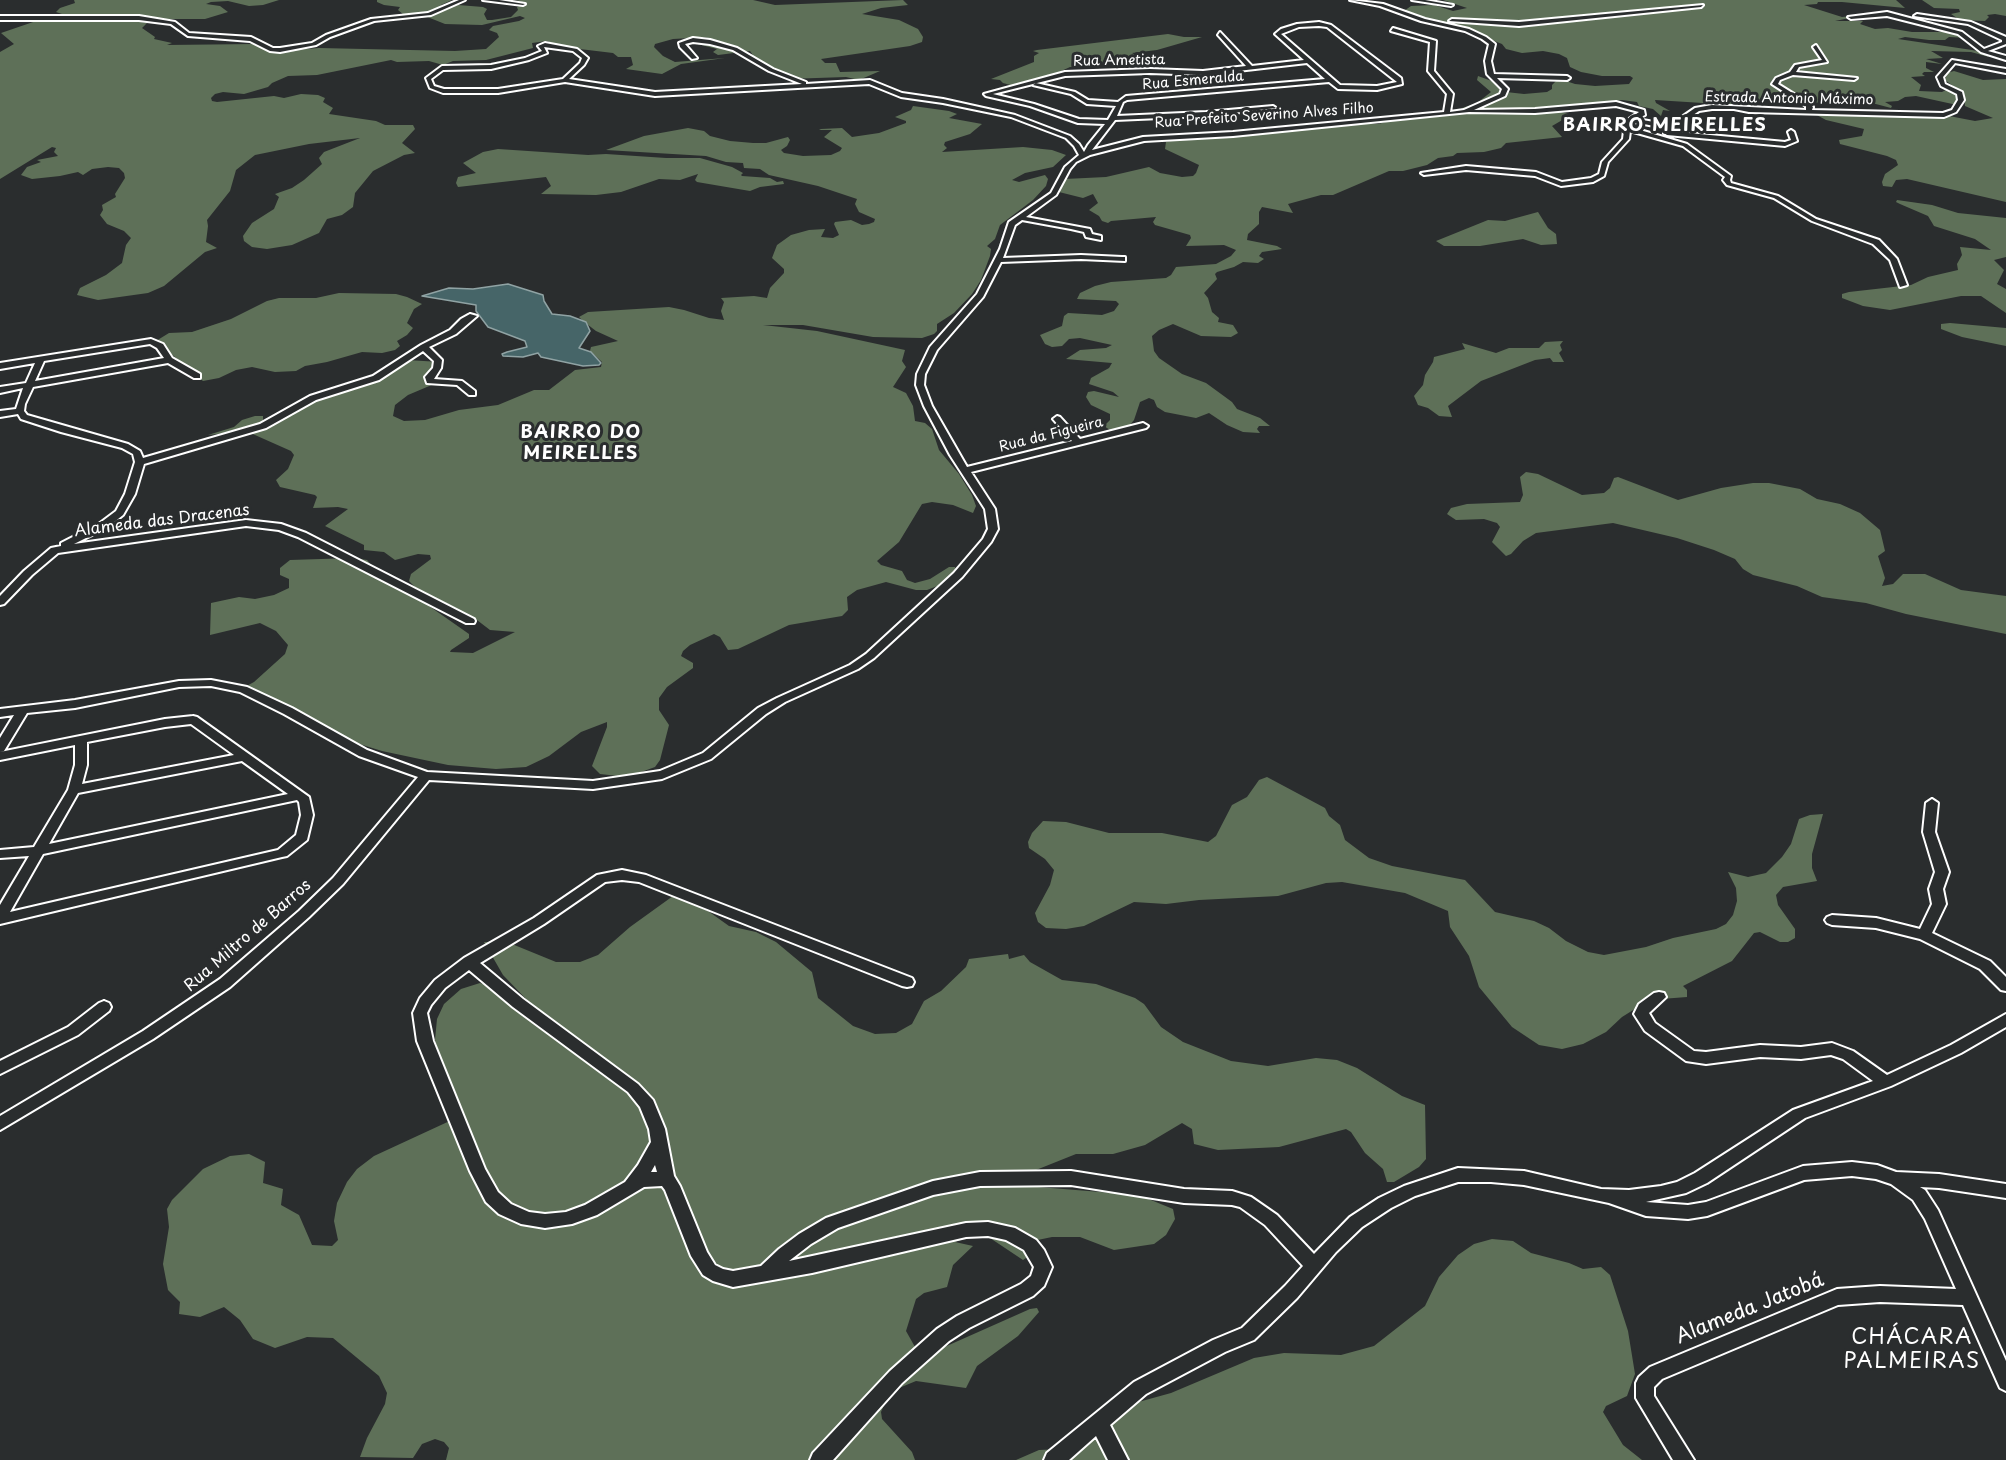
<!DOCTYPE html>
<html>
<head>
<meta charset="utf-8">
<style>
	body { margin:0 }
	canvas { display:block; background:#2a2d2e }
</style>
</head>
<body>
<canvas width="2006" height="1460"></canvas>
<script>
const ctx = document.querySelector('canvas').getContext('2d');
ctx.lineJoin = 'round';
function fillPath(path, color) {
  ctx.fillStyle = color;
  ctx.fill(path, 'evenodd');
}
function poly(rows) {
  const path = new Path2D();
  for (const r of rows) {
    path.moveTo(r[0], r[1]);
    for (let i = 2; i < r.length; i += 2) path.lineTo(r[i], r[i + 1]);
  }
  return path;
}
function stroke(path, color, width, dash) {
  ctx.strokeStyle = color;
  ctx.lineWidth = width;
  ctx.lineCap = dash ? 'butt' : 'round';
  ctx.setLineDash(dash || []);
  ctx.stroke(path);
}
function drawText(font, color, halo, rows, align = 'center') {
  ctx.font = font + ' "Playpen Sans",sans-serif';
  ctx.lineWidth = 6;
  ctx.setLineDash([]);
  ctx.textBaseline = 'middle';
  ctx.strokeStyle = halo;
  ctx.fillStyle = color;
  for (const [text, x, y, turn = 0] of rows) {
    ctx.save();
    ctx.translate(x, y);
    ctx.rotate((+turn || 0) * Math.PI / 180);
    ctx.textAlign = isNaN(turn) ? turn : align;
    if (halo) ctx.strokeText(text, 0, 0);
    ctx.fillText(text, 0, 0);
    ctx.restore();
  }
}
const green = poly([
	[74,0,279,0,263,5,249,6,228,1,211,2,206,4,220,6,228,12,205,19,155,19,99,15,68,16,56,12,60,8,75,3],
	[377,0,452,0,441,5,440,8,458,5,483,7,487,9,484,14,487,20,492,20,511,17,518,10,517,7,526,4,517,0,753,0,775,5,903,0,908,5,881,8,862,14,899,20,918,29,923,37,922,42,910,46,821,59,825,63,836,63,840,72,880,71,859,80,846,77,787,79,787,74,759,64,750,51,718,55,713,52,717,49,690,42,708,37,673,39,655,44,654,47,663,56,675,62,725,58,681,64,662,74,626,69,633,65,631,57,618,57,613,53,563,47,547,41,532,43,533,48,486,60,453,61,443,65,429,61,397,62,391,60,317,75,288,76,272,83,268,87,244,94,223,92,215,94,211,98,212,101,217,102,274,96,284,98,301,94,318,95,325,98,323,102,333,108,329,114,376,121,385,125,413,125,415,129,402,143,415,153,404,155,373,171,355,193,353,207,342,215,327,219,319,233,292,245,267,249,252,247,244,241,243,236,252,223,274,209,279,197,275,194,292,188,304,180,322,164,319,158,324,152,360,138,309,144,255,155,236,170,230,191,207,220,208,226,206,242,217,248,205,252,164,286,148,293,98,300,77,295,80,288,106,275,122,263,126,245,131,238,124,231,107,224,100,215,103,210,102,205,116,197,115,194,125,178,124,173,119,168,108,167,92,169,83,175,78,172,60,176,32,179,21,175,27,167,41,162,37,160,58,156,54,152,56,148,52,147,0,179,0,52,14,44,1,33,39,20,119,18,147,23,142,28,155,37,154,39,172,43,167,45,256,44,281,51,319,48,455,51,486,49,499,37,497,33,489,30,493,26,519,21,525,18,520,16,482,25,445,24,425,16,404,15,398,10,400,7,384,5,377,2],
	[1443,0,1896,0,1905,8,1842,2,1818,2,1817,4,1804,5,1842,17,1864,15,1835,21,1863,21,1860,24,1875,29,1888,28,1912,32,1949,32,1965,35,1969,38,1949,37,1945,40,1929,40,1905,37,1898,39,1972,50,1982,52,1989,57,1971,52,1931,51,1943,58,1926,59,1942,64,1926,62,1926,68,1934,72,1924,72,1922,74,1925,76,1911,77,1921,85,1919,91,1942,92,1946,90,1956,93,1959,98,1957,105,1916,96,1905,97,1898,101,1885,102,1892,106,1891,108,1872,103,1819,103,1805,100,1797,103,1758,101,1756,105,1751,106,1655,100,1656,103,1670,111,1663,110,1661,116,1653,109,1639,106,1637,102,1622,100,1558,111,1571,115,1552,126,1562,137,1506,143,1501,148,1484,152,1457,153,1453,156,1438,158,1427,165,1403,171,1389,171,1333,195,1321,195,1288,204,1293,213,1262,207,1259,212,1259,224,1248,234,1247,240,1277,246,1282,249,1262,252,1259,256,1264,259,1258,263,1243,262,1234,267,1217,272,1215,274,1217,279,1204,293,1208,298,1212,312,1219,318,1218,322,1233,325,1238,333,1231,337,1201,336,1173,324,1159,330,1152,336,1154,351,1159,358,1182,374,1206,383,1232,402,1237,409,1260,418,1270,426,1259,426,1257,429,1260,433,1243,432,1227,425,1209,413,1196,418,1165,412,1157,407,1154,400,1149,398,1140,402,1134,420,1124,432,1113,432,1104,426,1110,420,1110,414,1091,405,1086,397,1088,392,1094,391,1119,397,1113,392,1089,384,1091,378,1109,368,1112,363,1066,359,1080,350,1106,348,1112,345,1080,338,1069,339,1062,346,1052,347,1045,344,1040,335,1062,326,1064,316,1068,313,1102,315,1114,311,1119,304,1116,301,1077,299,1080,293,1095,286,1111,282,1166,278,1171,275,1176,267,1216,264,1231,256,1236,250,1224,245,1186,246,1191,238,1190,235,1155,225,1153,222,1156,217,1111,221,1108,223,1102,221,1099,216,1089,210,1098,203,1093,194,1083,198,1059,192,1059,187,1065,179,1106,177,1149,167,1160,173,1182,177,1193,176,1196,173,1199,165,1165,149,1166,142,1174,140,1230,137,1340,124,1378,124,1397,119,1432,117,1472,110,1462,108,1477,103,1491,92,1477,80,1478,76,1500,84,1500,87,1506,92,1524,94,1547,92,1552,89,1552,85,1558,79,1570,78,1569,82,1575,84,1595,86,1629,84,1633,78,1630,76,1602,76,1581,72,1570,67,1567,58,1559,54,1543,51,1522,53,1506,49,1502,44,1474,33,1440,24,1404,11,1411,6,1434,5,1453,11,1467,8],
	[1922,0,2006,0,2006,16,1995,14,1987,15,1989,17,1985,21,1960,20,1951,14,1960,12,1959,9,1934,8],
	[1168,34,1184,37,1202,37,1157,50,1132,53,1137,56,1101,66,1070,67,1044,79,1014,86,1003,83,1000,80,991,79,1034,62,1034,56,1039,53,1033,51,1037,50],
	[1954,71,1983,80,2006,79,2006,202,1907,179,1896,180,1892,187,1883,186,1882,182,1885,174,1898,165,1896,160,1887,156,1840,144,1839,140,1862,136,1864,129,1826,120,1813,113,1949,116,1975,121,1993,118,1965,106,1964,94,1945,80,1947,73],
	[913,106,949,111,957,114,949,118,982,124,970,134,945,142,944,145,947,148,942,152,1023,147,1052,150,1066,155,1053,167,1025,173,1012,180,1019,182,1045,175,1048,179,1046,186,1033,200,1000,225,995,239,987,246,991,249,990,256,981,280,972,294,954,313,937,324,937,331,934,334,922,338,873,337,803,325,763,325,817,331,905,350,902,361,906,367,893,387,906,393,913,406,915,421,925,423,932,429,939,450,959,474,972,495,976,506,973,513,953,505,932,502,922,504,899,542,877,561,881,565,902,571,907,580,915,583,930,579,949,567,955,567,956,571,945,583,927,590,916,590,886,582,857,590,847,597,848,610,842,616,789,625,738,649,728,650,720,637,714,634,690,645,683,651,681,656,693,663,693,668,667,687,659,698,659,710,669,725,660,760,655,767,633,775,618,776,600,774,592,766,607,727,607,722,581,732,549,756,526,767,496,769,448,765,382,751,353,742,285,704,243,688,254,682,285,654,288,645,276,631,260,623,210,635,211,603,239,597,255,599,274,595,289,588,289,579,280,575,280,568,290,560,353,558,367,560,372,566,469,634,469,638,451,650,450,652,473,653,515,632,490,630,473,617,415,587,409,581,411,574,431,559,430,555,418,554,395,560,384,552,364,550,364,545,325,526,348,509,338,507,313,508,317,497,315,495,280,487,276,480,288,469,294,455,291,451,246,431,208,435,234,427,242,420,255,416,263,416,263,424,335,390,346,392,362,380,407,360,440,362,426,377,434,384,408,395,395,405,393,416,404,421,425,420,459,410,498,405,534,390,549,390,575,370,601,367,602,362,590,351,591,347,618,341,596,331,583,321,579,317,588,312,669,307,684,310,709,318,724,320,721,311,724,302,721,298,754,296,767,298,770,288,784,273,784,269,772,258,777,245,791,235,809,230,825,229,821,237,833,238,839,235,834,224,835,222,851,220,862,225,869,224,874,222,875,219,859,212,855,204,857,199,818,186,769,175,760,169,744,168,743,163,726,162,706,156,606,150,644,136,688,128,704,131,710,136,730,141,753,143,766,143,788,137,790,140,787,146,781,150,784,153,803,156,831,155,840,151,842,148,824,137,832,130,819,130,821,129,842,128,852,137,879,133,906,123,906,121,895,117,911,110],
	[498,149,588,155,606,154,666,158,700,158,732,167,743,173,741,175,742,176,770,178,777,182,783,181,784,184,760,187,750,191,697,182,695,180,698,174,680,180,659,179,621,192,596,195,541,194,551,186,546,177,458,187,456,183,458,177,476,173,463,163,483,152],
	[1897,200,1932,205,1958,213,2006,218,2006,257,1994,260,2004,270,1997,284,2006,289,2006,313,1981,296,1961,296,1890,310,1863,306,1842,298,1842,294,1849,292,1911,285,1928,277,1958,270,1957,264,1962,255,1960,247,1991,250,1975,239,1934,226,1928,216,1900,204,1896,202],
	[1538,212,1548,228,1556,234,1557,244,1541,245,1523,239,1480,246,1444,246,1436,241,1488,220,1505,221],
	[339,293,396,294,407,297,422,304,414,309,407,323,413,328,407,335,397,341,400,346,395,350,382,353,362,352,327,362,305,366,296,371,275,372,252,367,236,370,219,378,203,381,156,341,169,333,192,332,231,319,267,301,279,298,316,298],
	[1950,323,2006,328,2006,346,1962,337,1941,329,1941,324],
	[1563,341,1560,345,1562,350,1559,353,1564,362,1553,362,1550,358,1535,360,1481,381,1448,406,1452,417,1439,416,1428,408,1418,405,1414,396,1423,385,1425,375,1433,362,1434,357,1465,349,1462,343,1496,353,1509,348,1539,348,1545,342],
	[1526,472,1538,474,1582,495,1604,493,1610,488,1614,478,1618,477,1678,500,1721,488,1753,483,1769,483,1800,489,1817,499,1840,504,1860,513,1880,530,1885,551,1878,556,1885,578,1882,586,1893,584,1903,574,1925,574,1961,590,2006,596,2006,634,1906,614,1866,603,1822,597,1797,586,1753,575,1743,569,1735,559,1714,550,1677,538,1613,523,1536,533,1523,541,1511,554,1506,556,1492,542,1500,527,1497,523,1484,519,1456,520,1447,514,1451,508,1467,504,1520,502,1523,495,1520,477],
	[1267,777,1325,808,1329,816,1340,825,1345,840,1369,858,1392,866,1465,880,1495,912,1534,921,1549,928,1566,941,1588,952,1604,955,1646,947,1673,938,1716,929,1726,924,1733,915,1737,901,1736,888,1728,872,1748,877,1766,873,1782,857,1791,844,1799,819,1810,815,1823,814,1812,854,1812,868,1817,881,1783,887,1776,895,1778,905,1795,929,1795,938,1788,942,1780,942,1760,932,1754,933,1732,961,1683,986,1687,990,1687,997,1661,999,1638,1007,1622,1017,1606,1032,1583,1044,1562,1049,1539,1045,1512,1027,1479,987,1469,956,1450,927,1448,911,1405,893,1342,882,1326,883,1278,896,1199,900,1166,904,1134,902,1084,926,1066,929,1046,928,1038,922,1035,913,1050,885,1054,870,1045,859,1029,848,1028,842,1032,833,1043,821,1066,822,1109,833,1162,833,1208,842,1216,836,1232,805,1247,797,1259,780],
	[673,896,708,911,729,926,756,932,776,942,812,972,818,998,853,1026,875,1034,896,1033,912,1024,924,1001,941,991,966,967,969,959,1008,954,1009,959,1024,955,1030,962,1062,980,1096,984,1135,998,1144,1004,1161,1027,1183,1042,1231,1061,1268,1066,1316,1058,1337,1060,1357,1068,1402,1096,1425,1105,1426,1159,1419,1167,1394,1182,1387,1182,1383,1169,1365,1153,1351,1132,1346,1129,1279,1147,1218,1150,1194,1144,1192,1129,1182,1123,1145,1145,1113,1154,1076,1154,1011,1180,1013,1184,1026,1186,1113,1193,1146,1198,1173,1209,1175,1219,1166,1235,1154,1244,1114,1250,1080,1237,1052,1237,1028,1242,1026,1258,1023,1260,990,1238,969,1237,955,1242,973,1246,953,1265,947,1287,924,1293,916,1299,906,1331,915,1347,923,1352,931,1353,1030,1309,1037,1308,1039,1312,1018,1336,977,1366,966,1388,916,1381,899,1388,885,1403,881,1412,882,1419,912,1452,915,1460,446,1460,449,1448,444,1442,435,1439,422,1444,413,1458,360,1457,367,1438,385,1404,387,1393,379,1376,333,1338,307,1337,275,1348,253,1339,240,1320,224,1307,200,1317,179,1314,180,1302,168,1290,163,1264,169,1227,167,1209,172,1200,203,1169,230,1156,249,1154,265,1162,263,1183,283,1189,281,1205,299,1215,312,1245,332,1246,338,1240,334,1221,337,1203,347,1182,357,1169,374,1156,454,1119,455,1107,435,1040,437,1019,444,1004,461,989,480,983,496,988,523,1002,528,1001,503,975,484,942,507,942,556,962,580,962,598,955,630,927],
	[1492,1239,1513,1241,1531,1253,1569,1263,1583,1269,1601,1267,1610,1275,1628,1331,1635,1374,1627,1396,1606,1406,1603,1412,1623,1445,1642,1460,1016,1460,1039,1450,1062,1449,1124,1406,1171,1393,1254,1358,1284,1353,1341,1355,1374,1346,1425,1306,1439,1277,1458,1255,1474,1244]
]);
const water = poly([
	[508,284,543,295,544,301,552,314,570,316,586,322,590,331,579,348,591,352,601,363,599,365,583,366,541,357,538,353,523,357,503,356,502,354,507,352,527,347,525,341,488,327,476,311,476,305,422,296,449,288,473,289,508,284]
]);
const minor = poly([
	[459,0,465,0,431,15,374,21,330,37,316,45,280,52,270,51,250,41,188,36,171,24,139,20,0,20,0,16,139,16,175,22,189,33,251,37,273,48,280,48,312,43,326,35,371,19,428,13,459,0],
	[483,0,499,0,525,4,523,5,483,0],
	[1350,0,1383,4,1425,19,1469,29,1486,37,1495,44,1491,61,1494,74,1567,76,1570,78,1567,80,1497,78,1508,89,1505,96,1474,110,1535,109,1616,102,1644,110,1645,115,1637,119,1654,122,1679,119,1695,108,1712,105,1806,110,1806,106,1772,84,1776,78,1790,72,1795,65,1822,60,1813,47,1816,45,1827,62,1799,67,1796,72,1857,78,1854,80,1793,75,1780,80,1778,84,1810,104,1813,107,1812,110,1943,113,1952,110,1958,100,1957,94,1941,86,1937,77,1952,60,2006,69,2006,73,1955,63,1943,77,1945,84,1962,92,1964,100,1956,112,1944,117,1749,112,1734,109,1712,109,1699,111,1683,122,1654,126,1629,121,1629,119,1639,112,1616,106,1535,113,1469,112,1233,136,1144,141,1090,155,1076,162,1070,169,1056,195,1026,217,1090,229,1092,234,1101,236,1101,240,1086,237,1084,232,1071,229,1022,220,1015,225,1003,258,1081,255,1122,257,1125,257,1125,261,1081,259,1001,262,983,297,937,350,925,374,924,385,932,406,967,467,1072,441,1053,419,1057,416,1060,417,1080,439,1143,423,1148,426,1146,428,971,472,995,509,998,529,991,542,962,577,874,658,858,669,785,702,766,714,711,759,662,779,593,789,429,780,343,884,309,917,230,987,153,1039,0,1130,0,1116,143,1031,220,979,299,911,333,878,418,777,359,756,284,714,240,692,211,686,179,687,75,708,27,713,4,751,0,752,0,738,14,715,0,717,0,709,75,700,179,681,211,680,247,687,292,708,367,750,427,772,593,781,660,771,703,753,758,708,777,698,850,665,866,654,954,573,983,539,988,529,985,509,950,455,924,406,916,385,917,374,930,347,977,294,1000,249,1009,222,1051,193,1065,167,1079,155,1074,146,1066,138,1011,117,943,103,901,97,869,84,655,96,565,82,498,93,443,93,430,88,426,78,442,66,491,65,525,58,542,51,538,46,545,43,577,49,588,58,584,65,569,79,655,92,802,84,769,71,733,50,710,44,693,42,685,44,697,58,692,59,680,47,679,43,693,38,710,40,737,48,773,69,806,82,806,84,870,80,902,93,943,99,1015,115,1070,136,1079,144,1084,152,1088,145,1105,124,1078,123,1030,106,986,96,984,94,1065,72,1150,69,1203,71,1246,66,1218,35,1220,32,1252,66,1304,60,1275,34,1281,29,1297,24,1319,22,1331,25,1401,78,1402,84,1377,90,1338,89,1329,82,1127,100,1123,102,1117,116,1206,112,1273,106,1276,108,1206,116,1115,120,1092,150,1143,137,1233,132,1444,112,1447,94,1428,71,1430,42,1391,31,1393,28,1436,41,1434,71,1453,94,1450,112,1464,110,1500,94,1502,89,1487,74,1485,61,1489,44,1482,39,1465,31,1421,21,1380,6,1350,0],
	[1319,26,1327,27,1397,82,1377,86,1340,85,1281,34,1299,27,1319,26],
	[544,47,573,51,582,58,580,63,563,79,498,89,444,89,434,86,431,79,443,70,491,69,529,60,547,53,544,47],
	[1307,63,1325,79,1126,96,1118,102,1088,100,1075,92,1036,83,1033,85,1071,94,1087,104,1116,106,1108,120,1079,119,1034,104,993,94,1065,76,1150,73,1203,75,1307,63],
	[1412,0,1425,0,1453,5,1451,6,1412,0],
	[1703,5,1701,7,1519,26,1449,21,1452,19,1519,22,1703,5],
	[1887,12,1962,32,1984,49,2002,42,2002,40,1968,24,1914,16,1917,14,1971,22,2006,37,2006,44,1988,51,2006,56,2006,60,1981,52,1958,34,1887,16,1851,19,1848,17,1887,12],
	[1625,122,1629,122,1630,127,1687,144,1731,176,1730,180,1731,183,1778,196,1816,219,1879,240,1897,259,1907,285,1900,287,1890,260,1873,244,1812,221,1774,198,1727,185,1723,180,1725,177,1683,146,1630,131,1629,139,1608,162,1604,176,1593,182,1561,186,1535,176,1466,170,1424,175,1421,173,1466,166,1536,172,1562,182,1591,178,1599,174,1602,162,1623,139,1625,122],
	[1791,130,1794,132,1797,141,1785,146,1667,135,1664,133,1667,131,1785,142,1791,140,1788,132,1791,130],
	[470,314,477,316,456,334,429,347,442,360,441,368,434,379,462,381,475,391,475,395,469,395,457,385,427,383,425,377,433,368,434,361,423,351,379,380,316,400,266,428,144,464,135,494,123,515,108,527,74,544,246,520,281,524,306,533,474,619,475,621,474,623,466,623,298,537,279,530,246,526,58,553,32,575,4,604,0,605,0,596,24,571,51,548,61,546,61,543,100,523,116,511,125,494,135,462,133,454,122,448,61,432,21,419,18,414,0,417,0,411,16,409,23,388,0,393,0,387,26,383,35,363,0,369,0,363,151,339,163,344,172,358,200,374,200,378,194,378,168,363,33,387,25,404,24,411,27,415,128,444,140,451,143,458,260,424,310,396,373,376,421,345,450,330,461,319,470,314],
	[150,344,157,348,164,358,35,381,44,361,150,344],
	[193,716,197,717,309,797,313,815,307,840,287,856,282,857,0,924,0,905,29,856,0,858,0,850,34,847,68,790,75,765,75,745,0,760,0,752,165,719,193,716],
	[191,724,234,755,82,784,87,765,87,742,165,727,191,724],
	[242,761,288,794,49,844,78,793,242,761],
	[297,800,299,802,301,815,296,835,278,850,10,912,43,854,297,800],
	[1932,799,1938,803,1935,832,1949,872,1943,889,1946,904,1932,933,1990,961,2006,977,2006,991,2001,990,1980,969,1920,939,1876,928,1832,925,1827,923,1825,920,1827,917,1832,915,1876,918,1920,929,1932,904,1929,889,1935,872,1923,832,1926,803,1932,799],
	[622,870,646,875,912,978,914,982,912,986,907,987,902,986,639,882,622,880,605,882,544,924,480,963,523,999,638,1084,653,1100,665,1129,674,1176,680,1186,707,1252,715,1265,723,1269,733,1271,761,1266,779,1249,799,1234,826,1218,933,1181,980,1172,1071,1171,1184,1189,1232,1191,1251,1197,1277,1215,1314,1254,1350,1217,1379,1198,1404,1186,1458,1168,1524,1171,1601,1189,1629,1190,1661,1186,1677,1182,1695,1173,1793,1110,1873,1081,1843,1059,1831,1055,1801,1059,1760,1057,1706,1064,1686,1061,1645,1031,1634,1014,1639,1004,1654,993,1659,992,1664,993,1666,997,1649,1013,1655,1023,1694,1051,1706,1052,1760,1045,1801,1047,1832,1043,1853,1051,1887,1075,1951,1045,2006,1014,2006,1027,1961,1053,1891,1086,1805,1118,1707,1183,1686,1193,1646,1202,1688,1205,1706,1202,1803,1166,1852,1162,1877,1165,1896,1172,1939,1174,2006,1184,2006,1198,1939,1188,1920,1187,1925,1190,1938,1210,2006,1361,2006,1391,2000,1388,1963,1305,1880,1302,1838,1305,1662,1379,1654,1387,1654,1396,1694,1460,1673,1460,1636,1398,1636,1383,1639,1377,1650,1367,1837,1289,1880,1286,1956,1289,1925,1219,1913,1200,1891,1184,1876,1179,1852,1176,1804,1180,1707,1216,1688,1219,1646,1216,1609,1203,1524,1185,1491,1182,1458,1182,1415,1196,1391,1208,1362,1227,1336,1252,1297,1298,1254,1340,1225,1352,1146,1394,1110,1425,1128,1460,1108,1460,1096,1436,1069,1460,1044,1460,1047,1453,1134,1382,1213,1340,1242,1328,1285,1286,1303,1266,1265,1225,1240,1207,1232,1205,1184,1203,1071,1185,980,1186,933,1195,838,1228,811,1244,789,1261,966,1223,988,1222,1015,1228,1036,1240,1044,1250,1052,1267,1044,1286,1033,1296,969,1328,949,1341,902,1383,833,1460,810,1460,813,1453,890,1371,937,1329,957,1316,1021,1284,1031,1276,1034,1267,1024,1250,1006,1240,988,1236,966,1237,812,1273,733,1287,713,1281,703,1275,691,1256,665,1190,662,1186,644,1187,597,1215,572,1224,545,1228,521,1224,499,1214,486,1202,470,1171,417,1041,413,1013,420,998,435,980,464,958,534,918,597,875,622,870],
	[469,970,513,1007,628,1092,640,1107,649,1129,651,1142,638,1165,625,1182,585,1205,566,1212,545,1214,529,1212,511,1204,498,1192,485,1169,433,1041,427,1013,431,1005,445,988,469,970],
	[655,1165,657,1172,651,1172,655,1165],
	[104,1001,109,1003,111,1007,109,1011,78,1035,0,1074,0,1061,68,1027,99,1003,104,1001]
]);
const farStreetnames = [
	["Rua Ametista",1119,61,-1],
	["Rua Esmeralda",1193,81,-5],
	["Estrada Antonio Máximo",1789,99,1],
	["Rua Prefeito Severino Alves Filho",1264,116,-4],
	["Rua da Figueira",1051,435,-14]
];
const streetNames = [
	["Alameda das Dracenas",162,521,-7],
	["Rua Miltro de Barros",248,936,-41]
];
const farDistrictnames = [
	["BAIRRO MEIRELLES",1665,126],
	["BAIRRO DO",581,433],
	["MEIRELLES",581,454]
];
const nearStreetnames = [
	["Alameda Jatobá",1750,1309,-22]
];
const nearNeighbourhoodnames = [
	["CHÁCARA",1912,1338],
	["PALMEIRAS",1912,1362]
];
fillPath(green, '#5e7058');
fillPath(water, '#466568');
stroke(water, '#90a3a4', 1.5);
stroke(minor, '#fff', 4);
fillPath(minor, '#2a2d2e');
drawText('14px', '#fff', '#2a2d2e', farStreetnames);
drawText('16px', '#fff', '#2a2d2e', streetNames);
ctx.letterSpacing = '1.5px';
drawText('bold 18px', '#fff', '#2a2d2e', farDistrictnames);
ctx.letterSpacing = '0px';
drawText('20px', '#fff', '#2a2d2e', nearStreetnames);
ctx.letterSpacing = '1.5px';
drawText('21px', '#fff', '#2a2d2e', nearNeighbourhoodnames);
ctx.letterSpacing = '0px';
</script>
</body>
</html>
